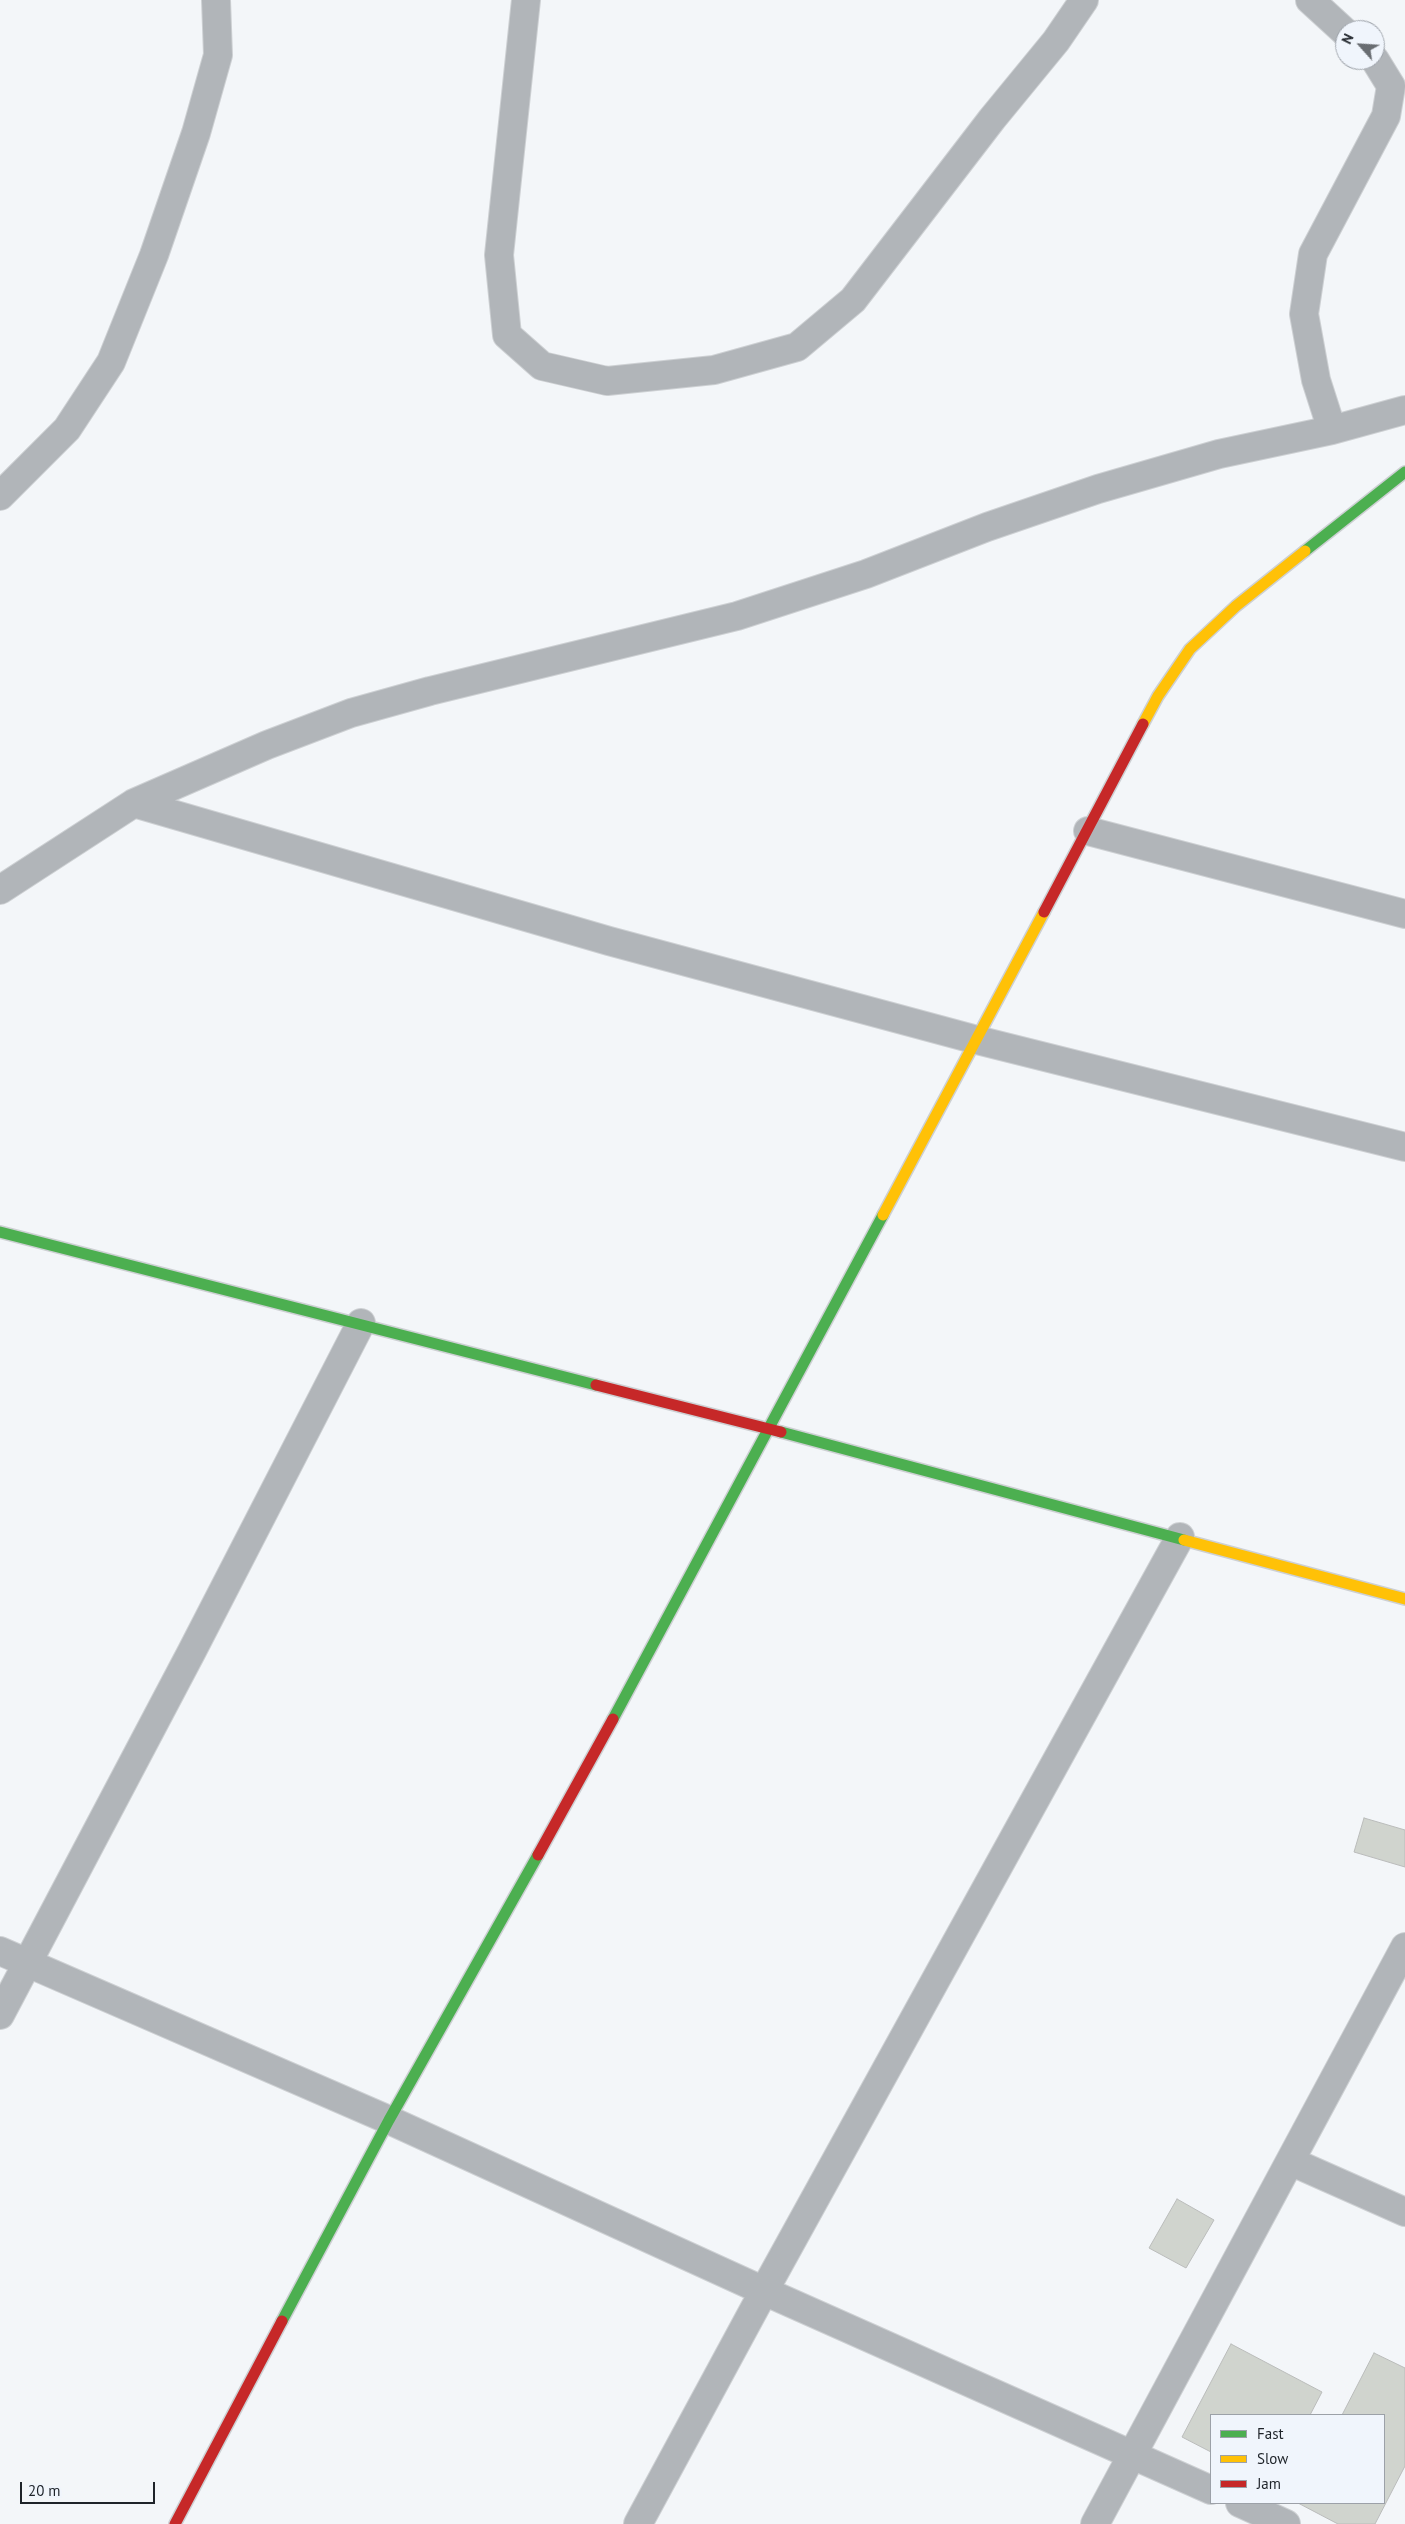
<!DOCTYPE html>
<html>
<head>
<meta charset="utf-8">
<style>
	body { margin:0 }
	#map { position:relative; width:1405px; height:2524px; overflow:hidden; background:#f3f6f9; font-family:"PT Sans",sans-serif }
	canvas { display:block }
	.legend { position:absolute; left:1210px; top:2414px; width:175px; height:90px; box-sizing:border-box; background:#f0f5fc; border:1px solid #9ca1a8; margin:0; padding:6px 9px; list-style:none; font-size:15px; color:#1e2329 }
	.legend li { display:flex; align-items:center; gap:10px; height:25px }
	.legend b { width:25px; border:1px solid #9ca1a8 }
	.north { position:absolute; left:1335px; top:20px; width:50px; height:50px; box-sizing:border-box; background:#f0f5fc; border:1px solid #9ca1a8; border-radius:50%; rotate:296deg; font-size:14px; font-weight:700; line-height:20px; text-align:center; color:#1e2329 }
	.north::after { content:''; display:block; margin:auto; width:18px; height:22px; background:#696d72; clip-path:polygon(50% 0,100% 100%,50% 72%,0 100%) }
	.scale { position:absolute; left:20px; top:2482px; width:135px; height:22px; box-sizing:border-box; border:2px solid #1e2329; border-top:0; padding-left:6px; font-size:15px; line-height:18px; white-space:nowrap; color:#1e2329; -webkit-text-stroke:4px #f0f5fc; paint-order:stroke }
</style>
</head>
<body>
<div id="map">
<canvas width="1405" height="2524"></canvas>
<ul class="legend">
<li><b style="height:6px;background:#4caf50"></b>Fast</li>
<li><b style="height:6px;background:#ffc107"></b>Slow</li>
<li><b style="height:6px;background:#c62828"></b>Jam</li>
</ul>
<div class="north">N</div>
<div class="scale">20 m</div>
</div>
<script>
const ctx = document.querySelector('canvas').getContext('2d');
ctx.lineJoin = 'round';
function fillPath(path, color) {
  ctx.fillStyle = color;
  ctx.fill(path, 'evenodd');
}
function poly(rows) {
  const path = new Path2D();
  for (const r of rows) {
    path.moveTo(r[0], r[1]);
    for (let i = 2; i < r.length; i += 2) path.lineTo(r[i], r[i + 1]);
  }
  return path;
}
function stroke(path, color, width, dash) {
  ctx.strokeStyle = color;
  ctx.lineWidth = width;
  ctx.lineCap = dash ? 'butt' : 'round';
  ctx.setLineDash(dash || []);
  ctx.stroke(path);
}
const building = poly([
	[1364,1818,1405,1830,1405,1867,1354,1852,1364,1818],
	[1177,2199,1214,2220,1186,2268,1149,2248,1177,2199],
	[1231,2344,1322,2392,1310,2415,1211,2415,1211,2452,1182,2437,1231,2344],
	[1374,2353,1405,2368,1405,2466,1375,2524,1338,2524,1298,2503,1384,2503,1384,2415,1342,2415,1374,2353]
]);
const street = poly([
	[526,0,499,255,507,335,542,366,607,381,714,370,797,347,853,300,992,119,1056,41,1084,0],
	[1310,0,1345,32],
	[1332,430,1316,380,1304,314,1313,254,1386,116,1391,86,1375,60],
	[0,496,67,429,111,362,154,255,196,133,218,55,216,0],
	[134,803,609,941,977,1040,1405,1147],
	[1088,831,1405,914],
	[0,890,134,803,267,745,351,713,430,691,737,616,866,574,987,527,1098,489,1219,454,1332,430,1405,410],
	[0,1951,389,2120,764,2291,1211,2490],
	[0,2015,192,1651,361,1323],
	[1290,2161,1405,2212],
	[1240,2503,1286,2524],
	[638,2524,764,2291,1180,1537],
	[1095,2524,1405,1947]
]);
const fast = poly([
	[1305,551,1405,472],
	[0,1232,596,1385],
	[781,1432,1184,1540],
	[613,1719,883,1215],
	[282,2321,389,2120,538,1855]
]);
const slow = poly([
	[1143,724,1158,696,1190,649,1236,606,1305,551],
	[883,1215,1044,912],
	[1184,1540,1405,1599]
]);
const jam = poly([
	[1044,912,1143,724],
	[596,1385,781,1432],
	[538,1855,613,1719],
	[175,2524,282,2321]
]);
fillPath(building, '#d0d4ce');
stroke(building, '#babcbb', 1);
stroke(street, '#cdd0d3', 30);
stroke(fast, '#cdd0d3', 14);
stroke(slow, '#cdd0d3', 14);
stroke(jam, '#cdd0d3', 14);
stroke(street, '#b1b5b9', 28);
stroke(fast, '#4caf50', 11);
stroke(slow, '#ffc107', 11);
stroke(jam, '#c62828', 11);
</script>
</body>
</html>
